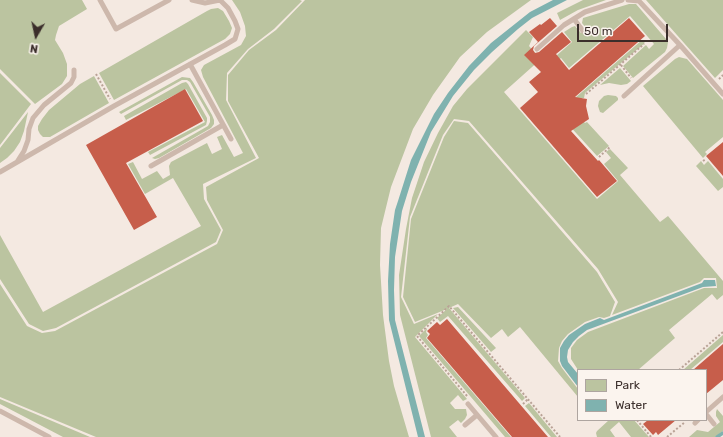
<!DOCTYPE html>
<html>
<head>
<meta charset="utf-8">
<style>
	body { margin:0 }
	#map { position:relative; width:723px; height:437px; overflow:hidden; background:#f4e9e1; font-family:Rubik,sans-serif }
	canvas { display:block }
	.legend { position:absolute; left:577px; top:369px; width:130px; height:52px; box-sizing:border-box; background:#fbf4ee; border:1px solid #aea5a0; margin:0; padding:5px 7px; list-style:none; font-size:12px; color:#3b2e2b }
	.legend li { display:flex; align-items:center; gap:8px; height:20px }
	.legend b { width:20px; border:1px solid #aea5a0 }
	.north { position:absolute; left:16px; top:16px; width:40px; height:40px; -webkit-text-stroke:3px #fbf4ee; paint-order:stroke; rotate:189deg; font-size:11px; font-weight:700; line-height:16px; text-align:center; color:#3b2e2b }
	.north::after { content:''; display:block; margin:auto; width:14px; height:18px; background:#3b2e2b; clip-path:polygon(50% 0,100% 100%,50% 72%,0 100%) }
	.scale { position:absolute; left:577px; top:24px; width:91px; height:18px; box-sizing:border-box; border:2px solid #3b2e2b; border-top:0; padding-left:5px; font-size:12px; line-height:14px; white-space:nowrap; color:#3b2e2b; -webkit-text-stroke:3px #fbf4ee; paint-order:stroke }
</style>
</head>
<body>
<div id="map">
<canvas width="723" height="437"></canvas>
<ul class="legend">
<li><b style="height:11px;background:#bbc4a0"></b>Park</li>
<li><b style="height:11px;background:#7fb2af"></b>Water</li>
</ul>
<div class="north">N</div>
<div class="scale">50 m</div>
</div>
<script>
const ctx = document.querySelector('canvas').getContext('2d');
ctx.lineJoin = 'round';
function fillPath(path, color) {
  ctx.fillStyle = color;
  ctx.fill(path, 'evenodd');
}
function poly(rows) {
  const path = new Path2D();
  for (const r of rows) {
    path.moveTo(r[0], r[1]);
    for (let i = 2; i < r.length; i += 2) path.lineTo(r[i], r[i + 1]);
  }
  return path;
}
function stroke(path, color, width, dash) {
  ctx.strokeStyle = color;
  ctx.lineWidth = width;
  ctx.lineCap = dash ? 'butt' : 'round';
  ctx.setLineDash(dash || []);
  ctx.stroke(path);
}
const green = poly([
	[0,0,82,0,87,9,59,26,56,35,55,40,63,53,67,64,67,76,62,84,35,104,0,69],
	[232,0,300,0,302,1,274,29,248,49,227,73,226,100,256,158,203,184,204,199,221,230,216,242,56,328,43,331,29,324,0,279,0,235,43,312,201,226,173,178,145,194,128,164,133,162,142,179,157,171,163,179,170,175,169,166,171,162,207,143,212,154,222,149,217,137,222,135,234,157,243,153,203,77,201,70,204,65,241,45,246,36,245,26,240,12],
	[305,0,531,0,487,32,460,57,433,95,413,129,391,187,381,228,380,265,383,315,389,361,394,386,409,437,96,437,0,397,0,284,27,326,42,333,55,331,217,244,223,230,207,200,206,187,259,158,228,101,228,75,249,50,276,30],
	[583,0,606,0,578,10,560,20,557,13],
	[646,0,723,0,723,70,715,78],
	[629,4,636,4,666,39,668,42,667,48,665,52,633,78,623,66,646,45,649,49,654,44,630,16,569,68,561,58,551,66,548,63,572,42,564,32,572,27,575,26,581,33,587,29,582,23,583,18],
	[218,8,223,11,229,21,232,28,230,34,225,39,114,100,99,73,207,11,211,9],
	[526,30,533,37,529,46,541,59,504,92,597,199,618,181,604,164,611,158,606,152,610,149,628,168,620,175,660,222,668,216,723,281,723,295,717,300,712,294,669,330,675,338,638,370,578,370,571,359,571,348,577,340,588,332,704,288,717,288,716,278,704,278,700,282,612,315,618,302,598,269,469,121,454,119,443,135,410,217,401,297,414,324,438,314,415,337,467,399,463,401,458,395,450,403,455,409,466,409,467,415,465,419,461,423,458,420,449,427,457,437,431,437,400,315,399,275,406,229,412,198,424,162,438,133,453,106,467,89],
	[642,40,645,43,585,93,584,98,582,98,580,103,575,98],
	[679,57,687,59,723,100,723,137,705,152,707,154,703,158,643,86,675,59],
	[620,68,631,81,627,84,621,85,609,83,600,85],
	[0,73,31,104,0,145],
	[94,76,109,103,50,137,43,137,40,134,38,130,38,126,42,119,49,110,80,84],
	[182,77,190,78,193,82,212,115,214,120,214,124,211,128,159,158,155,159,152,158,208,126,210,122,210,117,190,82,187,80,182,80,121,114,119,112],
	[186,82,188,84,207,118,207,121,206,125,150,155,148,152,205,122,186,89,126,120,124,116,182,83],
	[608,95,616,96,618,98,618,100,603,113,600,112,598,106,599,101,604,96],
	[556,111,583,121,585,123,587,122,609,146,597,156],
	[28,112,24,131,20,142,14,151,7,158,0,163,0,148],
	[454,121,468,123,597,272,615,302,610,316,604,318,599,317,585,322,568,334,562,341,559,348,558,361,562,368,578,389,578,397,520,327,508,337,502,329,491,338,458,304,449,308,525,398,522,401,448,316,440,322,437,318,447,309,415,322,403,297,411,219,444,137],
	[701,161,704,165,708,161,723,179,723,187,718,191,696,166],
	[458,307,496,348,491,352,453,308],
	[427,328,427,329,426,332,428,335,426,338,511,437,505,437,419,336],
	[723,335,723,342,690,370,683,370],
	[0,399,90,437,63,437,0,404],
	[529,403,557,437,551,437,525,406],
	[717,409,723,416,723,431,715,437,689,437,697,430,708,432,720,422,716,416,716,412],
	[609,420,634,420,649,437,631,437,619,422,610,430,615,437,597,437,596,433,597,431]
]);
const water = poly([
	[553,0,567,0,532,18,518,29,492,52,474,70,453,96,431,132,411,182,402,211,395,257,394,290,395,320,425,437,418,437,389,320,388,281,390,244,395,210,398,201,411,160,434,114,448,93,469,66,491,43,530,12],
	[704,280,715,280,716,286,703,287,587,330,579,336,573,342,568,350,567,357,568,362,578,374,578,387,562,366,560,361,560,348,564,341,569,335,585,324,600,318,604,320,702,283]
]);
const stream = poly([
	[717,437,723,433]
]);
const building = poly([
	[550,18,557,26,534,46,533,50,535,53,539,52,562,32,571,42,556,54,569,70,629,18,645,36,575,97,587,99,586,106,589,119,571,131,598,161,599,160,617,181,597,197,520,108,538,92,529,82,541,72,524,55,538,42,529,32,540,24,541,25],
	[185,89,203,121,126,163,157,217,134,230,86,145],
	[723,142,723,176,706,156],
	[447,319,548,437,512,437,427,338,430,334,427,331,437,322,440,325],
	[723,344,723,380,706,394,706,370,693,370],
	[648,420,676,420,658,435,656,432,653,435,643,424]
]);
const path = poly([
	[621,65,631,78],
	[96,74,110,99],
	[719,79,723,75],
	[586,94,644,44],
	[599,157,610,147],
	[703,161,706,159],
	[679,370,723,332],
	[467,396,417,336,449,306,560,437],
	[523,404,528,399],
	[637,420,651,437],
	[667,437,685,422]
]);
const service = poly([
	[100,0,116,29,169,0],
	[628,0,639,1,680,45],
	[574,19,583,31],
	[537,49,564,25,585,12,622,0],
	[190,64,231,139],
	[624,96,680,45,723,94],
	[17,162,24,151,28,140,29,129,33,118,44,105,71,83,74,77,74,70],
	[151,166,223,125],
	[0,172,114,106,225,45,235,39,238,29,235,21,228,8,220,0,205,3,192,0],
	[468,404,496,437],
	[0,411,49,437],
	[706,412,723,397],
	[706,414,714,424],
	[695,423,698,420],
	[465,425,477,415]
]);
fillPath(green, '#bbc4a0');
fillPath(water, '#7fb2af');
stroke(stream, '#7fb2af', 3.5);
fillPath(building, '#c75e4b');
stroke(path, '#b9a296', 2, [2, 2]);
stroke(service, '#cdb8ac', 5);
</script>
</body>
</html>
